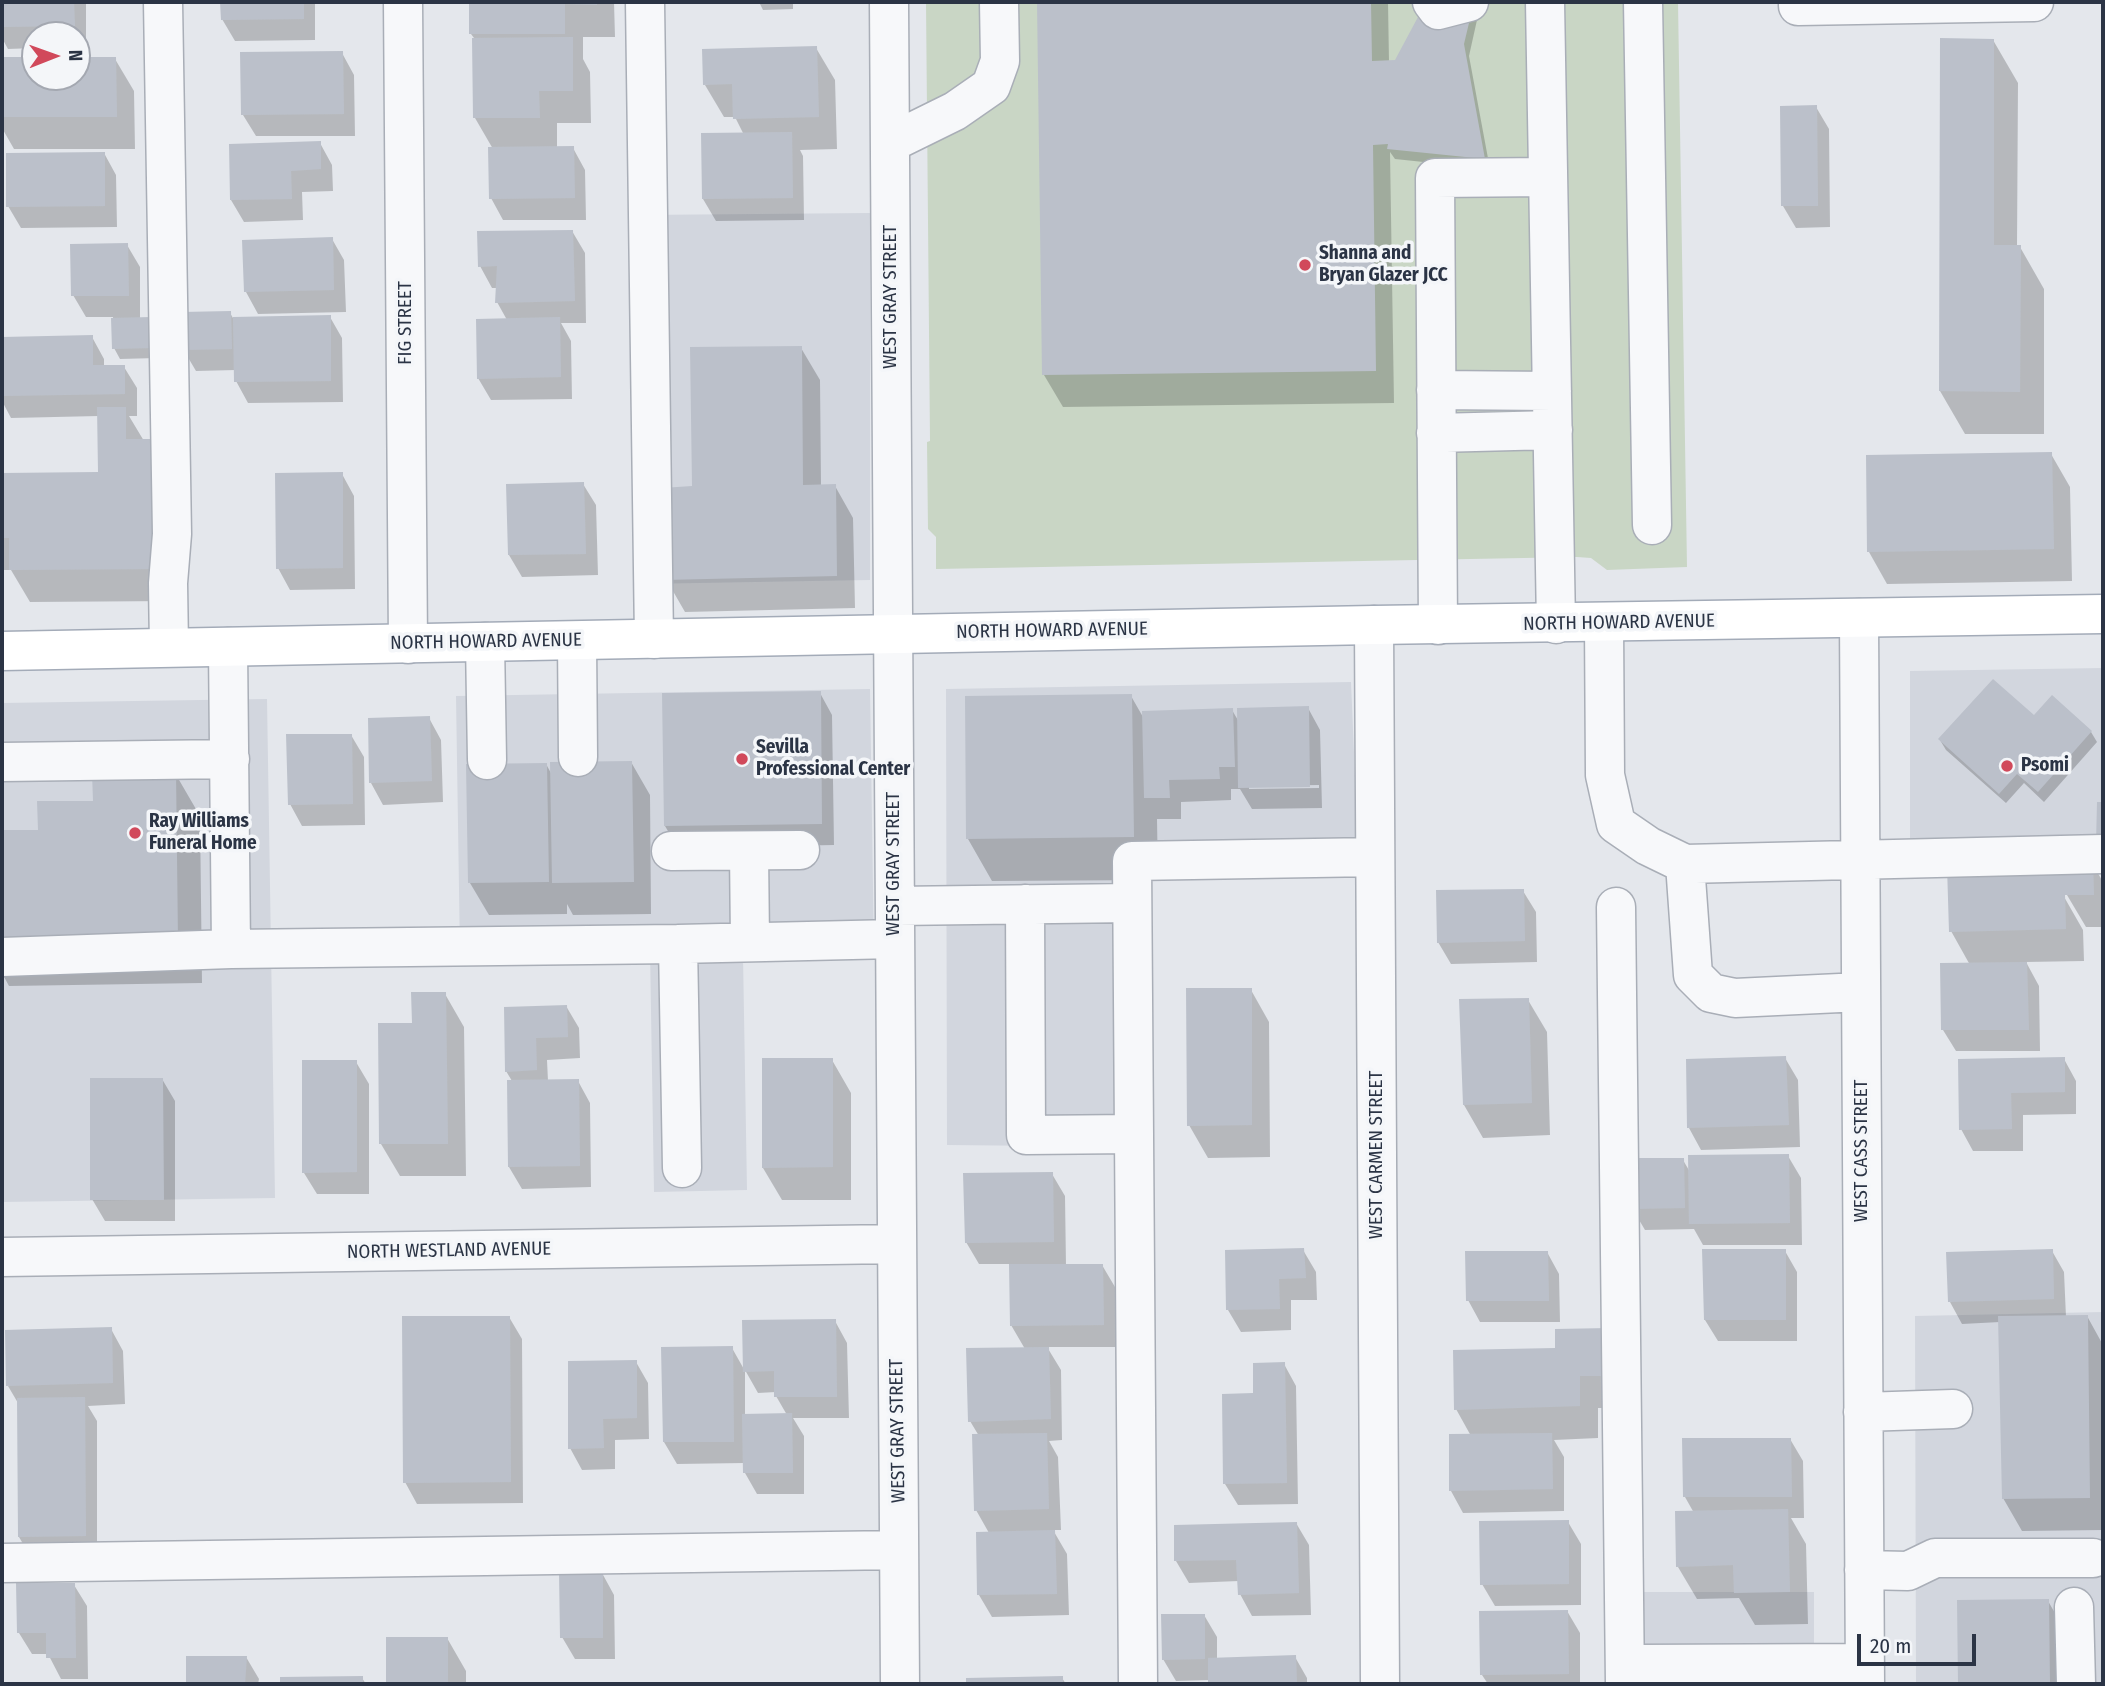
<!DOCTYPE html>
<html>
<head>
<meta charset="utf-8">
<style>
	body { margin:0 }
	#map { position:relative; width:2105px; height:1686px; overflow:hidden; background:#e4e7ec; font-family:"Fira Sans Condensed",sans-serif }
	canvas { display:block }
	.frame { position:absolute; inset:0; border:4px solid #2b3445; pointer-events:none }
	.north { position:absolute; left:21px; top:21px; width:70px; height:70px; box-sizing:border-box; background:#f4f6f9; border:2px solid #a4a8b1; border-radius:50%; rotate:89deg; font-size:19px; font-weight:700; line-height:28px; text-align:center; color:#2b3445 }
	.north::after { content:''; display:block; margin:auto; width:24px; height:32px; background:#d1495b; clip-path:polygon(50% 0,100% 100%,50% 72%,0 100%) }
	.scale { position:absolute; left:1857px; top:1634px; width:119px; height:32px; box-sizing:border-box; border:4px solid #2b3445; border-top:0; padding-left:9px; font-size:21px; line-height:24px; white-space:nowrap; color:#2b3445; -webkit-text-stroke:5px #f4f6f9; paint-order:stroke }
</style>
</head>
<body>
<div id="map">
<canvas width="2105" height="1686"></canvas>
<div class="frame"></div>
<div class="north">N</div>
<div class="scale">20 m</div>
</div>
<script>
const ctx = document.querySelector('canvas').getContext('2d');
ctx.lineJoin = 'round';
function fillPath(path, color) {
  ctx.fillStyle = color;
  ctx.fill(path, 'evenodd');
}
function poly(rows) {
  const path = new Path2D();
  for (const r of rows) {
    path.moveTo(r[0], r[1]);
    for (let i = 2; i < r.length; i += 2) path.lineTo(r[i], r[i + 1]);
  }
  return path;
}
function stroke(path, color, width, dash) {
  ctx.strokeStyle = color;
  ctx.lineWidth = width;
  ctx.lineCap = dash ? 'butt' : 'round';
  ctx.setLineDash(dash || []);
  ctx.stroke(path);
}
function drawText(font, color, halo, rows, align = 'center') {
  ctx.font = font + ' "Fira Sans Condensed",sans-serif';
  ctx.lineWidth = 7;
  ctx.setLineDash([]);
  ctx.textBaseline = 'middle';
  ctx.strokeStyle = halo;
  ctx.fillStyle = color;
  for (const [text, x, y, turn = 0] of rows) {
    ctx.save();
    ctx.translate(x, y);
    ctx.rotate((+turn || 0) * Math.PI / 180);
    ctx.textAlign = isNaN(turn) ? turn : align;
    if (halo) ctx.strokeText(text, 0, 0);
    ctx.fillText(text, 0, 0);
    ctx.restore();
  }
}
const built = poly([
	[870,213,870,580,644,584,639,215],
	[2103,668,2103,862,1910,864,1910,671],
	[1351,682,1359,871,1147,876,1147,1147,947,1145,946,689],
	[870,689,874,954,743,956,747,1190,654,1192,650,950,460,953,456,696],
	[267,699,275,1198,2,1202,2,703],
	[2103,1312,2103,1684,1916,1684,1915,1316],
	[1636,1592,1814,1592,1814,1684,1637,1684]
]);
const green = poly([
	[926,2,1678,2,1687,567,1607,570,1591,558,1577,557,936,569,936,537,928,529,927,442,930,441]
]);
const shadow = poly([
	[2,2,86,2,86,47,77,47,77,35,35,35,35,48,8,49,2,38],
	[222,2,315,2,315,40,235,41,222,19],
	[471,2,614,2,615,37,583,37,583,59,590,72,591,123,557,123,557,148,573,148,585,170,586,220,503,220,491,198,493,149,475,118,474,38,471,34],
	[759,2,793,2,793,9,763,10],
	[1038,2,1388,2,1389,62,1396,62,1481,2,1469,56,1490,169,1395,159,1390,152,1394,403,1063,407,1044,375],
	[1993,40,2018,83,2017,247,2020,247,2044,289,2044,434,1965,434,1940,391],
	[816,48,835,80,837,149,800,150,803,156,804,220,716,221,703,199,744,135,735,117,724,117,705,85],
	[342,53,354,75,355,136,256,136,243,115],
	[2,59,35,59,35,77,77,77,77,59,115,59,134,91,135,149,14,149,2,128],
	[1816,107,1829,129,1830,227,1796,228,1783,206],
	[320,143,332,165,333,191,302,192,303,220,244,222,231,200],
	[104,153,116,175,117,227,21,228,8,206],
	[572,231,585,253,586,323,561,323,571,341,572,399,491,400,478,378,507,320,497,302,498,288,492,288,480,266],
	[332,239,344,260,346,312,258,314,246,292],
	[127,245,140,267,140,319,157,358,120,359,114,348,113,317,86,317,73,295],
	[230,313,233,318,330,317,342,338,343,402,248,403,236,381,236,370,196,371,183,349],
	[92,337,104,359,104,367,124,367,137,388,137,416,129,416,144,441,174,601,30,602,11,570,2,570,2,475,99,474,99,416,11,418,2,401,2,338],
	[801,348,820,380,821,486,835,486,853,518,855,608,685,612,666,579,693,488],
	[2051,454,2070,487,2072,581,1887,584,1869,552],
	[342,474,354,496,355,589,290,590,278,568],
	[583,484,596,505,598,575,522,577,509,555],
	[820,693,832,715,834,845,678,848,665,826],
	[1131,696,1143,717,1232,710,1239,722,1308,708,1320,730,1322,808,1252,809,1240,789,1231,789,1231,800,1181,802,1181,819,1157,819,1158,880,992,881,968,839],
	[1319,785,1319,788,1249,789,1249,786],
	[2034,717,2091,732,2097,742,2044,802,2024,783,2006,803,1946,750,1940,740],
	[429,718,441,740,443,802,383,805,371,783],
	[351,735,364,757,365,825,302,826,290,804],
	[631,762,650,795,651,914,573,915,567,904,567,914,489,915,470,883,546,764,552,775],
	[175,773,200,816,202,983,9,986,2,973,2,832,39,831,94,803],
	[2092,863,2103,882,2103,927,2086,927,2067,895,2063,895,2083,930,2084,961,2026,962,2039,986,2040,1051,1956,1051,1943,1030,1970,965,1951,931],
	[1523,891,1536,912,1537,962,1451,964,1438,942],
	[1251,990,1269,1022,1270,1157,1208,1158,1189,1125],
	[445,994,464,1027,466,1176,400,1176,381,1144,414,1024],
	[1528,1000,1547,1032,1550,1135,1483,1138,1464,1105],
	[566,1006,579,1028,580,1058,547,1060,548,1081,578,1081,590,1103,591,1187,522,1189,509,1167,512,1081,506,1071,505,1009],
	[1785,1058,1798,1080,1800,1147,1701,1150,1689,1128],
	[2064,1059,2076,1081,2076,1114,2023,1115,2023,1151,1973,1151,1961,1129,1959,1060],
	[832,1060,851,1093,851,1200,782,1200,763,1168],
	[356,1062,369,1084,369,1194,317,1194,304,1173],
	[162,1079,175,1101,175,1221,105,1221,92,1199],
	[1788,1156,1801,1178,1802,1245,1703,1245,1694,1229,1645,1230,1632,1208,1683,1160,1690,1172],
	[1052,1174,1065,1196,1066,1266,1102,1265,1115,1287,1116,1347,1047,1347,1061,1370,1062,1440,1049,1441,1058,1457,1061,1530,1053,1530,1067,1554,1069,1615,992,1617,979,1595,989,1533,976,1510,979,1436,970,1421,1025,1349,1011,1325,1010,1264,979,1264,966,1242],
	[1303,1250,1316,1272,1317,1300,1291,1300,1291,1330,1241,1332,1228,1310],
	[1785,1251,1797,1272,1797,1341,1718,1341,1705,1320],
	[2052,1251,2064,1272,2066,1317,2087,1316,2103,1345,2103,1530,2022,1531,2003,1498,2000,1322,1962,1324,1950,1302],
	[1547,1252,1559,1274,1560,1322,1480,1322,1468,1300],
	[509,1317,522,1339,523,1503,417,1504,405,1482],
	[835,1321,847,1343,849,1418,793,1418,804,1436,804,1494,757,1494,745,1473,745,1463,677,1464,664,1442,732,1348,745,1371],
	[745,1370,758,1393,776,1392,776,1396,787,1415,745,1415],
	[111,1329,123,1351,125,1404,88,1406,97,1421,97,1558,32,1559,19,1537,18,1403,8,1386],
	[1608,1329,1628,1408,1598,1408,1598,1438,1554,1440,1564,1457,1564,1511,1463,1513,1451,1491,1471,1436,1456,1409,1557,1350],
	[636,1362,648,1383,649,1439,615,1440,615,1469,582,1470,570,1448],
	[1284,1364,1296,1386,1298,1504,1238,1505,1225,1484,1255,1395],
	[1790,1439,1803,1461,1804,1518,1791,1518,1806,1544,1808,1624,1755,1625,1739,1598,1697,1599,1678,1567,1694,1513,1685,1497],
	[1568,1522,1581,1544,1581,1605,1495,1606,1482,1584],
	[1296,1523,1309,1545,1311,1615,1252,1616,1240,1594,1239,1581,1189,1583,1176,1561],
	[602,1573,614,1595,615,1659,575,1659,562,1637],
	[74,1585,87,1606,88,1679,61,1679,48,1654,32,1654,19,1633],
	[2048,1601,2067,1634,2067,1684,1959,1684,1959,1602],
	[1567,1611,1580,1633,1580,1684,1488,1684,1482,1675],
	[1204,1615,1217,1637,1217,1659,1295,1657,1307,1678,1307,1684,1210,1684,1210,1680,1176,1681,1163,1659],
	[388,1638,447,1638,466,1671,466,1684,388,1684],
	[246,1657,259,1679,258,1684,188,1684,188,1658],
	[282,1678,362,1678,366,1684,282,1684],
	[1062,1678,1066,1684,968,1684,968,1679]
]);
const building = poly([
	[2,2,74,2,75,26,2,27],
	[220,2,304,2,304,19,221,20],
	[469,2,597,2,597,5,565,4,565,34,469,34],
	[1037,2,1371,2,1372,61,1395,60,1426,2,1474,2,1464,44,1485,159,1387,149,1388,144,1373,145,1376,371,1042,375],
	[573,37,573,91,539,91,540,118,473,118,472,38],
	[1940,38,1994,39,1994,245,2021,245,2020,392,1939,391],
	[817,46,819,117,733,119,732,84,703,85,702,49],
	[343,51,344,114,241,115,240,52],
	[2,57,35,57,35,77,77,77,77,57,116,57,117,117,2,117],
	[1817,105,1818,206,1781,206,1780,106],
	[792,132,793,198,702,199,701,133],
	[321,141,321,169,291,171,292,199,230,200,229,144],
	[574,146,575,198,489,199,488,147],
	[105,152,105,206,6,207,6,153],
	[573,230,575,301,495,303,497,266,478,267,477,231],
	[333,237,334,290,244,292,242,240],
	[128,243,129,296,71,296,70,244],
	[231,311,232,349,181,350,181,312],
	[331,315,331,381,234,382,233,317],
	[151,317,152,348,112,349,111,318],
	[560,317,561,377,477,379,476,319],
	[93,335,93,365,125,365,125,394,2,396,2,337],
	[802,346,803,485,836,484,837,576,664,580,662,488,692,486,690,347],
	[97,407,126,407,126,439,156,439,156,569,9,570,9,538,2,538,2,473,98,472],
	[2052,452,2054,549,1867,552,1866,455],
	[343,472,343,568,276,569,275,473],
	[584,482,586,554,508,555,506,484],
	[1993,679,2034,715,2052,695,2092,731,2038,792,2017,774,1999,794,1938,739],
	[821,691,822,824,664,826,662,693],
	[1132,694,1134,837,966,839,965,696],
	[1309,706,1310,787,1238,788,1237,708],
	[1233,708,1235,767,1219,767,1220,779,1169,780,1170,798,1144,798,1142,711],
	[430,716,432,781,369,783,368,718],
	[286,734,352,734,353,804,288,805],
	[632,761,634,882,552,883,550,762],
	[547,763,549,882,468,883,466,764],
	[176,771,178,941,2,943,2,830,38,830,37,801,93,801,92,773],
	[2097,802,2103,802,2103,843,2096,843],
	[2093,861,2094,895,2065,895,2066,929,1949,932,1947,866],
	[1524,889,1525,941,1437,943,1436,890],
	[2027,962,2029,1030,1941,1030,1940,963],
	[1186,988,1252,988,1252,1125,1187,1126],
	[411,992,446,992,448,1144,379,1144,378,1023,412,1023],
	[1529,998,1532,1103,1463,1105,1459,999],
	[567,1005,568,1037,536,1038,537,1070,505,1072,504,1007],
	[1786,1056,1789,1125,1687,1128,1686,1059],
	[2065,1057,2065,1092,2011,1093,2012,1129,1959,1130,1958,1059],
	[762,1058,833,1058,833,1167,762,1168],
	[302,1060,357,1060,357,1172,302,1173],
	[90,1078,163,1078,164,1200,90,1200],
	[579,1079,580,1166,508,1167,507,1080],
	[1789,1154,1790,1223,1689,1224,1688,1155],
	[1629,1158,1684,1158,1685,1208,1630,1209],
	[1053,1172,1054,1242,965,1243,963,1173],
	[1304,1248,1306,1278,1279,1279,1280,1309,1226,1310,1225,1250],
	[1702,1249,1786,1249,1786,1320,1704,1320],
	[2053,1249,2054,1299,1948,1302,1946,1252],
	[1465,1251,1548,1251,1549,1301,1466,1301],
	[1009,1264,1103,1264,1104,1325,1010,1326],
	[2088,1315,2090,1498,2002,1499,1998,1316],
	[402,1316,510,1316,511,1482,403,1483],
	[836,1319,837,1397,774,1397,774,1371,743,1372,742,1320],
	[112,1327,113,1383,6,1386,5,1330],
	[1609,1328,1610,1376,1580,1376,1580,1406,1454,1410,1453,1350,1555,1348,1555,1329],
	[733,1346,734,1442,663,1442,661,1347],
	[1049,1347,1051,1419,968,1422,966,1348],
	[637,1360,637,1418,603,1419,604,1448,568,1449,568,1361],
	[1285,1362,1287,1483,1223,1484,1222,1394,1253,1393,1253,1363],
	[85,1397,86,1536,18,1537,17,1398],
	[792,1413,793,1473,743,1473,742,1414],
	[1047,1433,1049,1509,974,1511,972,1434],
	[1552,1433,1553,1489,1449,1491,1449,1434],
	[1682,1438,1791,1438,1792,1497,1683,1497],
	[1788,1509,1790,1592,1734,1593,1733,1565,1676,1567,1675,1511],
	[1569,1520,1569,1584,1480,1585,1479,1521],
	[1297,1522,1299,1593,1238,1595,1236,1560,1174,1561,1174,1525],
	[1055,1530,1057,1594,977,1595,976,1532],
	[559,1571,603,1571,603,1638,560,1638],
	[16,1583,75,1583,76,1658,46,1658,46,1633,17,1633],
	[2049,1599,2050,1684,1958,1684,1957,1600],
	[1568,1610,1569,1674,1480,1675,1479,1611],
	[1161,1614,1205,1614,1205,1659,1162,1660],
	[386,1637,448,1637,448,1684,386,1684],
	[1296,1655,1297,1684,1208,1684,1208,1658],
	[186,1656,247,1656,245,1684,186,1684],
	[363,1676,363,1684,280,1684,280,1677],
	[1063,1676,1063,1684,966,1684,966,1678]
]);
const minor = poly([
	[163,2,172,534,168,583,169,647],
	[403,2,408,644],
	[645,2,654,639],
	[889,2,900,1684],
	[1432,2,1438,10,1469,2],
	[1545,2,1556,624],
	[1643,2,1652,525],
	[1798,2,1798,6,2034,2],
	[890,143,955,111,991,86,1000,61,999,2],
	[1436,390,1552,391],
	[1436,433,1553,430],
	[1859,618,1865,1684],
	[1604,623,1605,775,1616,824,1648,846,1685,864,2103,854],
	[1374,625,1380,1684],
	[1438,625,1435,178,1548,177],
	[577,641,578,757],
	[485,642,487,760],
	[228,647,231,949],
	[2,762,230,759],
	[671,851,800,850],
	[749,851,750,942],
	[1685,864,1693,975,1711,993,1735,998,1861,992],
	[1025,904,1026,1135,1134,1134],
	[895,906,1132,903],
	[1616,907,1625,1684],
	[678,944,682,1168],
	[2,957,231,949,678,944,895,939],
	[2,1257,896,1244],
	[1863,1412,1953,1409],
	[2,1563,899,1550],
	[1864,1570,1908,1571,1935,1558,2093,1558],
	[2074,1607,2076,1684],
	[1638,1664,1864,1663],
	[1138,1684,1132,861,1375,857]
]);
const major = poly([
	[2,651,1374,625,2103,614]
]);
const markers = [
	[1305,265,7,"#d1495b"],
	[742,759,7,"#d1495b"],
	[2007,766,7,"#d1495b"],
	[135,833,7,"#d1495b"]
];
const poiNames = [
	["Shanna and",1319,254],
	["Bryan Glazer JCC",1319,276],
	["Sevilla",756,748],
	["Professional Center",756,770],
	["Psomi",2021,766],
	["Ray Williams",149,822],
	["Funeral Home",149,844]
];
const streetNames = [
	["WEST GRAY STREET",891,297,-90],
	["FIG STREET",406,323,-90],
	["NORTH HOWARD AVENUE",1619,623,-1],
	["NORTH HOWARD AVENUE",1052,631,-1],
	["NORTH HOWARD AVENUE",486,642,-1],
	["WEST GRAY STREET",894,864,-90],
	["WEST CASS STREET",1862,1151,-90],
	["WEST CARMEN STREET",1377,1155,-90],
	["NORTH WESTLAND AVENUE",449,1251,-1],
	["WEST GRAY STREET",898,1431,-91]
];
fillPath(built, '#d2d6de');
fillPath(green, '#c9d6c5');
fillPath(shadow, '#0003');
fillPath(building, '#bbc0ca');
stroke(minor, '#a9aeb7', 41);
stroke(major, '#a3abb8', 41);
stroke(minor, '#f7f8fa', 38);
stroke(major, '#fff', 38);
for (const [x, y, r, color] of markers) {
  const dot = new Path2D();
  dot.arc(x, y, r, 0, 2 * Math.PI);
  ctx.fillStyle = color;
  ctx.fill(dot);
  stroke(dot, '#f4f6f9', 2.5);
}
drawText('bold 19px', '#2b3445', '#f4f6f9', poiNames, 'left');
drawText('19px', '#2b3445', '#f4f6f9', streetNames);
</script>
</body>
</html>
